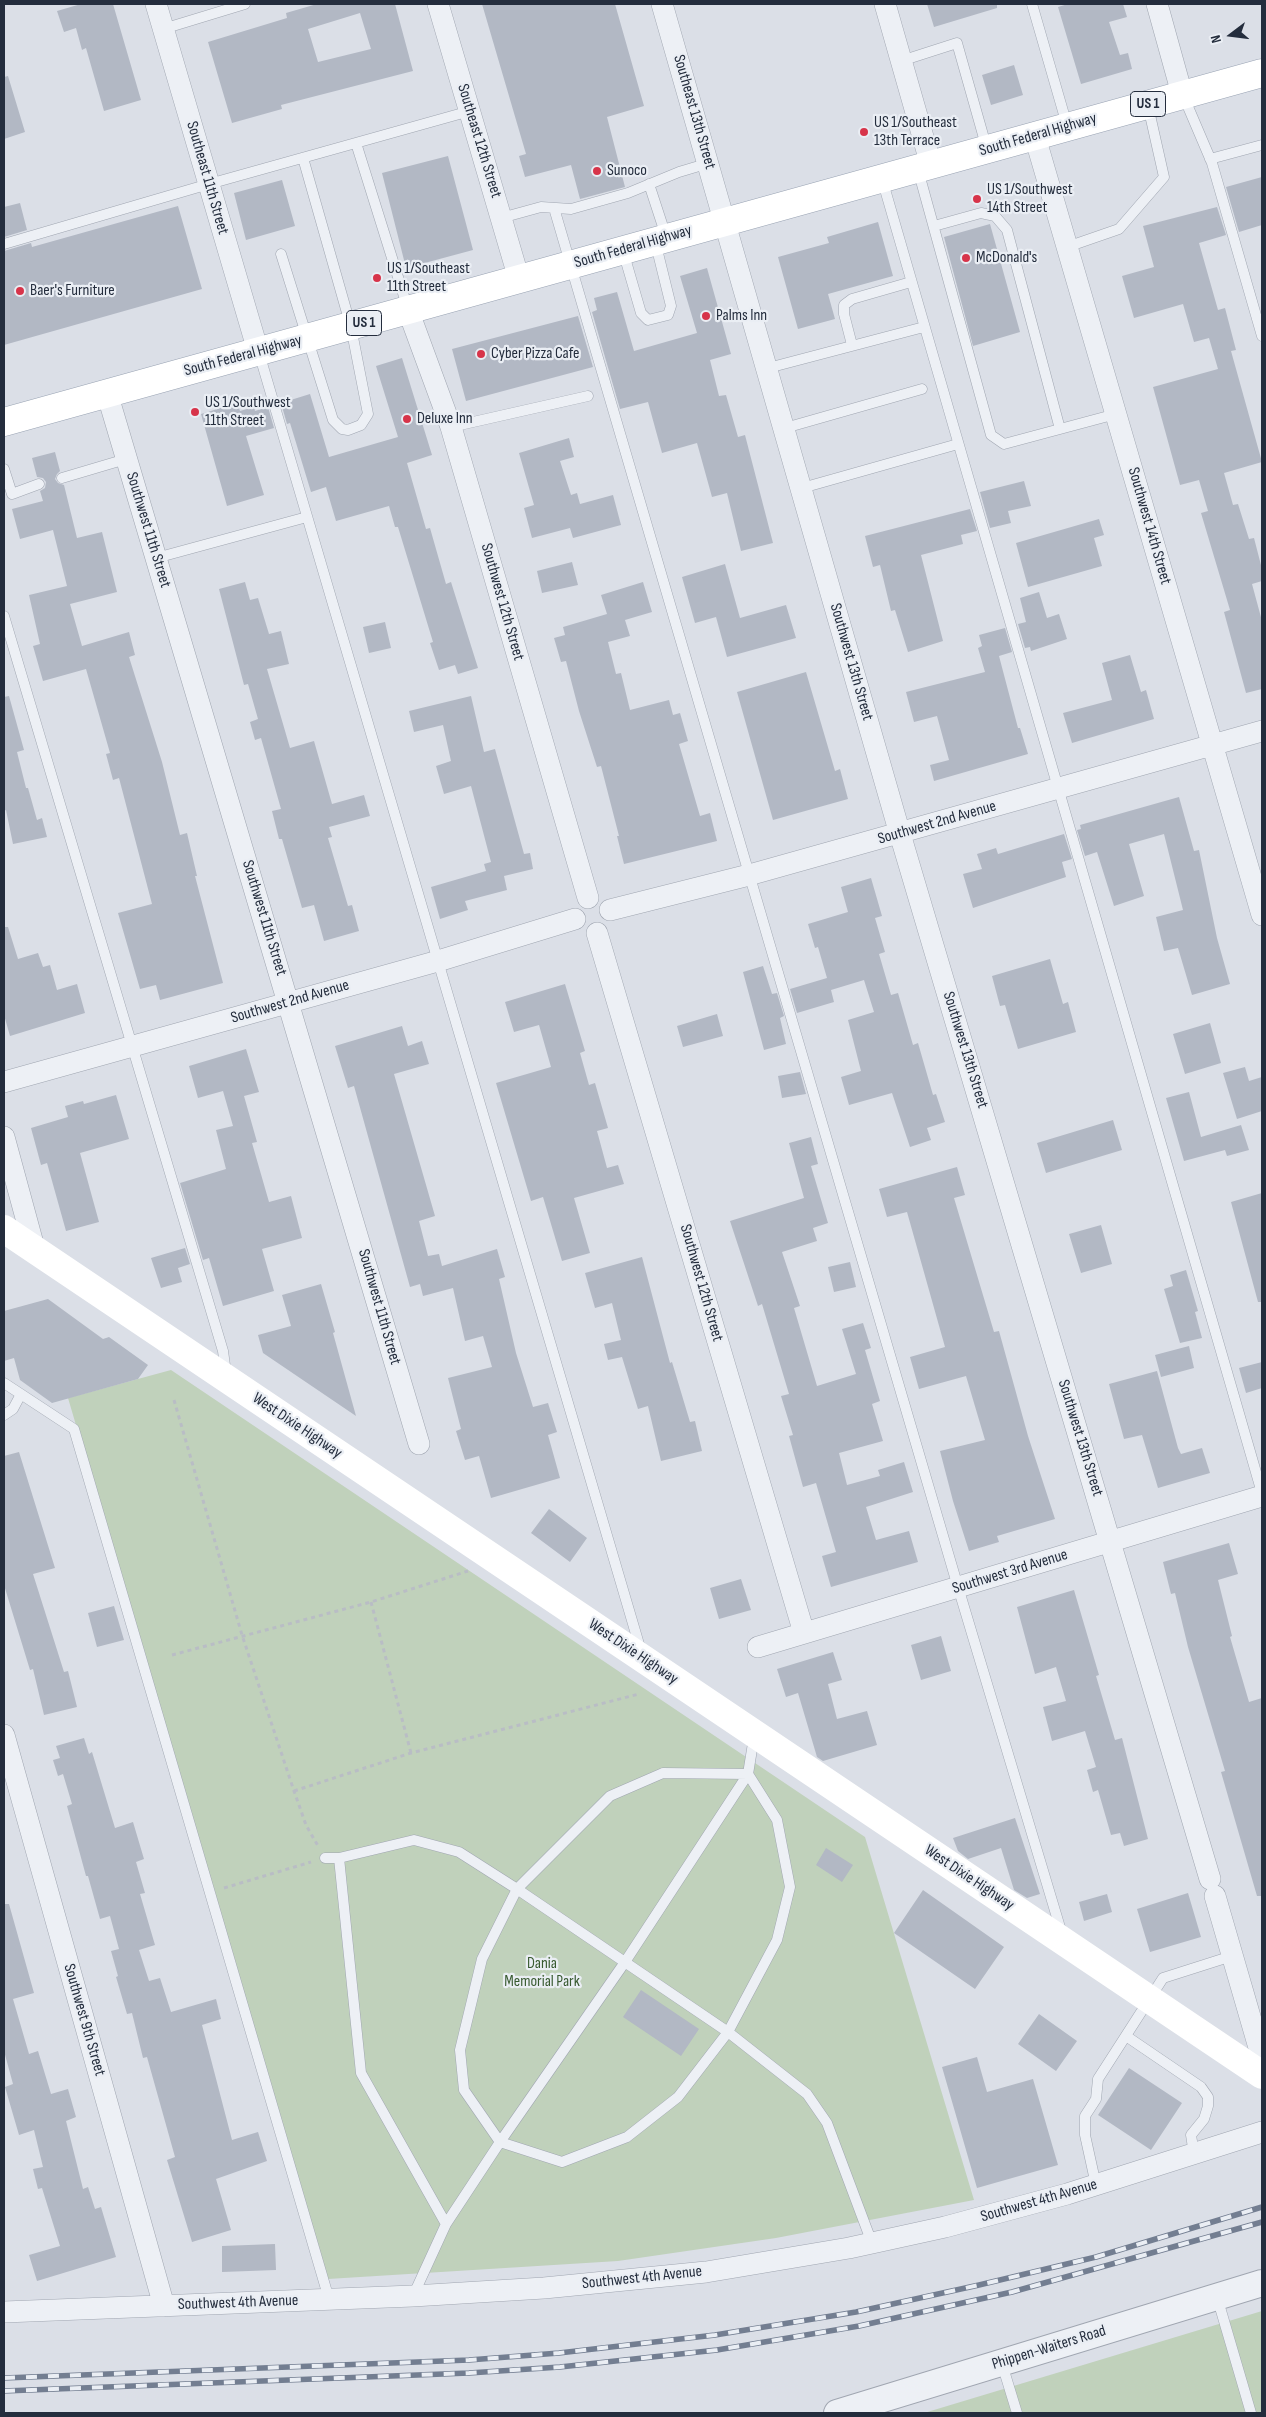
<!DOCTYPE html>
<html>
<head>
<meta charset="utf-8">
<style>
	body { margin:0 }
	#map { position:relative; width:1266px; height:2417px; overflow:hidden; background:#dbdfe7; font-family:"Sofia Sans Condensed",sans-serif }
	canvas { display:block }
	.frame { position:absolute; inset:0; border:5px solid #242d3d; pointer-events:none }
	.north { position:absolute; left:1206px; top:10px; width:50px; height:50px; -webkit-text-stroke:4px #eaeef4; paint-order:stroke; rotate:255deg; font-size:14px; font-weight:700; line-height:20px; text-align:center; color:#242d3d }
	.north::after { content:''; display:block; margin:auto; width:18px; height:22px; background:#242d3d; clip-path:polygon(50% 0,100% 100%,50% 72%,0 100%) }
</style>
</head>
<body>
<div id="map">
<canvas width="1266" height="2417"></canvas>
<div class="frame"></div>
<div class="north">N</div>
</div>
<script>
const ctx = document.querySelector('canvas').getContext('2d');
ctx.lineJoin = 'round';
function fillPath(path, color) {
  ctx.fillStyle = color;
  ctx.fill(path, 'evenodd');
}
function poly(rows) {
  const path = new Path2D();
  for (const r of rows) {
    path.moveTo(r[0], r[1]);
    for (let i = 2; i < r.length; i += 2) path.lineTo(r[i], r[i + 1]);
  }
  return path;
}
function stroke(path, color, width, dash) {
  ctx.strokeStyle = color;
  ctx.lineWidth = width;
  ctx.lineCap = dash ? 'butt' : 'round';
  ctx.setLineDash(dash || []);
  ctx.stroke(path);
}
function drawText(font, color, halo, rows, align = 'center') {
  ctx.font = font + ' "Sofia Sans Condensed",sans-serif';
  ctx.lineWidth = 4.5;
  ctx.setLineDash([]);
  ctx.textBaseline = 'middle';
  ctx.strokeStyle = halo;
  ctx.fillStyle = color;
  for (const [text, x, y, turn = 0] of rows) {
    ctx.save();
    ctx.translate(x, y);
    ctx.rotate((+turn || 0) * Math.PI / 180);
    ctx.textAlign = isNaN(turn) ? turn : align;
    if (halo) ctx.strokeText(text, 0, 0);
    ctx.fillText(text, 0, 0);
    ctx.restore();
  }
}
const green = poly([
	[171,1370,865,1837,974,2200,776,2238,618,2261,328,2279,68,1398],
	[1262,2311,1262,2413,924,2413]
]);
const building = poly([
	[81,4,113,4,141,100,104,111,86,48,82,50,76,28,64,32,57,11],
	[317,4,395,4,413,71,281,105,282,109,232,123,208,42,287,18,286,13],
	[360,13,371,49,318,62,308,29],
	[482,4,615,4,644,106,607,117,625,187,580,199,571,165,525,177,519,156,526,154],
	[927,4,997,4,997,8,934,27],
	[1068,4,1123,4,1127,17,1109,22,1120,55,1128,53,1132,69,1081,84,1058,7],
	[1014,65,1023,95,991,105,982,75],
	[8,76,25,132,4,139,4,77],
	[448,156,473,250,406,268,382,173],
	[1262,177,1262,225,1239,232,1226,187],
	[282,180,295,226,246,240,234,193],
	[20,203,27,230,4,237,4,207],
	[178,206,202,289,4,345,4,251,31,243,32,247],
	[1217,207,1226,235,1199,243,1218,310,1225,308,1236,350,1231,351,1262,462,1224,473,1233,505,1238,504,1249,539,1254,538,1262,569,1262,581,1252,584,1262,621,1262,689,1246,693,1224,612,1230,610,1201,513,1208,511,1199,480,1180,485,1153,387,1218,369,1209,338,1194,342,1183,304,1134,318,1122,276,1154,267,1143,226],
	[878,222,893,276,828,294,835,319,798,329,778,257,829,243,827,237],
	[990,224,1020,332,973,346,944,237],
	[707,268,731,354,710,360,719,396,726,395,738,437,745,435,773,543,741,551,727,493,712,497,697,443,662,453,648,402,620,409,592,312,597,310,594,298,617,292,634,351,697,333,680,276],
	[578,316,593,367,466,401,452,349],
	[402,358,432,455,407,463,426,529,430,528,446,584,451,582,478,668,458,674,455,665,439,670,430,643,433,642,398,527,395,527,389,506,336,521,326,487,311,492,290,423,287,424,281,403,310,394,329,457,398,437,376,366],
	[237,403,240,411,254,407,255,411,268,407,274,428,246,436,264,495,227,506,201,414],
	[569,438,574,457,560,461,571,495,577,493,580,504,613,495,621,525,573,538,570,528,532,538,524,508,534,505,519,453],
	[55,452,60,471,57,474,55,479,58,483,64,485,77,538,102,532,117,592,70,604,82,646,129,632,135,655,129,657,162,762,180,835,187,833,197,876,195,876,223,983,160,1000,156,985,140,989,118,913,152,904,119,778,113,780,106,754,110,753,86,669,43,681,33,646,40,644,29,595,67,586,53,530,20,539,12,509,43,501,40,491,45,488,46,482,43,478,37,477,32,458],
	[1024,481,1031,506,1008,511,1011,523,990,528,980,492],
	[970,509,977,531,961,535,963,544,921,555,943,641,908,652,895,610,891,611,880,565,873,567,865,536],
	[1099,519,1104,535,1094,538,1102,566,1028,587,1016,543],
	[572,562,578,585,542,593,537,571],
	[725,564,740,618,786,605,796,638,727,657,716,617,695,623,682,577],
	[245,582,250,600,258,598,269,634,281,631,289,664,267,669,290,748,314,741,332,804,364,795,370,816,329,827,332,837,328,838,348,906,352,905,359,931,324,941,314,905,302,908,282,839,279,839,272,811,281,809,261,738,255,740,250,722,258,719,248,684,244,685,219,589],
	[643,582,652,612,625,620,630,636,608,642,616,674,621,673,630,710,669,700,673,715,680,713,688,741,679,744,700,816,710,813,717,841,624,864,617,836,619,836,601,766,597,767,579,711,566,661,561,662,554,638,565,635,563,627,607,614,601,595],
	[1039,592,1047,618,1059,614,1067,639,1031,651,1030,647,1025,648,1018,624,1026,622,1020,598],
	[385,622,391,648,369,653,363,627],
	[1005,628,1012,652,999,656,1018,728,1020,728,1028,754,934,781,930,765,949,760,937,716,914,722,906,692,985,672,978,648,982,646,979,635],
	[1130,655,1141,692,1146,690,1154,719,1072,743,1063,713,1112,700,1102,663],
	[806,672,835,771,840,769,848,799,773,820,737,692],
	[9,696,24,750,17,752,26,788,28,788,37,820,42,818,47,837,13,844,6,810,4,811,4,697],
	[471,696,484,752,495,749,524,854,530,853,533,869,504,876,507,890,465,901,468,910,440,919,431,887,486,871,484,864,491,862,471,786,444,794,436,766,451,761,443,725,414,732,409,711],
	[1179,797,1194,851,1199,850,1217,938,1230,984,1192,995,1178,948,1164,951,1156,917,1183,910,1164,834,1129,844,1144,896,1114,906,1097,852,1085,856,1077,830,1081,829,1080,825],
	[1064,834,1072,859,1062,862,1066,877,973,908,963,874,982,869,977,854,996,848,998,854],
	[871,878,882,916,875,918,885,952,879,954,891,995,898,993,913,1045,918,1043,933,1095,936,1094,945,1122,927,1128,931,1140,910,1147,892,1093,849,1105,841,1077,861,1071,848,1020,874,1012,864,980,831,990,834,1002,797,1013,790,989,827,978,818,947,815,948,808,924,848,912,841,887],
	[4,927,8,927,18,959,38,953,43,967,50,965,57,990,77,984,85,1013,10,1036,4,1015],
	[1050,959,1063,1004,1068,1002,1076,1032,1018,1049,1005,1005,1000,1006,992,976],
	[763,966,772,994,777,993,784,1016,780,1018,786,1044,764,1050,743,972],
	[565,984,585,1051,580,1053,589,1085,595,1083,608,1128,597,1131,607,1168,618,1165,624,1184,574,1198,590,1253,562,1261,543,1197,531,1201,496,1083,551,1067,539,1025,514,1032,505,1002],
	[717,1014,723,1036,683,1047,677,1026],
	[1210,1023,1221,1063,1185,1074,1173,1034],
	[402,1026,408,1046,422,1041,429,1064,394,1074,435,1216,419,1221,428,1256,439,1254,442,1266,497,1249,505,1277,499,1279,516,1353,533,1407,548,1403,557,1432,548,1435,560,1478,491,1498,479,1456,465,1460,456,1431,461,1429,448,1378,492,1367,483,1336,465,1341,453,1288,423,1296,420,1284,410,1287,354,1086,348,1088,335,1046],
	[246,1049,259,1092,244,1096,257,1142,252,1143,269,1202,291,1196,302,1238,262,1249,274,1291,223,1306,209,1258,203,1260,180,1183,226,1169,216,1130,233,1126,223,1091,198,1098,189,1066],
	[1245,1067,1249,1081,1262,1077,1262,1111,1237,1119,1223,1073],
	[800,1072,806,1094,782,1098,778,1076],
	[1189,1092,1201,1137,1241,1125,1249,1150,1227,1156,1225,1150,1184,1161,1166,1098],
	[116,1095,129,1139,80,1153,99,1222,66,1231,47,1163,41,1165,31,1128,68,1117,65,1106,83,1101,84,1104],
	[1113,1120,1122,1150,1046,1173,1037,1143],
	[811,1137,818,1164,811,1166,828,1223,813,1228,817,1241,782,1252,800,1306,794,1308,817,1386,856,1374,842,1329,863,1323,871,1348,865,1350,880,1401,872,1404,883,1441,839,1453,847,1485,880,1476,878,1470,904,1462,913,1492,866,1507,876,1540,909,1531,918,1562,831,1587,822,1556,836,1552,816,1483,803,1487,789,1436,793,1435,781,1396,789,1394,762,1304,758,1306,730,1221,804,1198,789,1143],
	[957,1167,965,1195,954,1198,994,1332,999,1331,1028,1436,1055,1519,997,1536,999,1542,969,1551,953,1501,940,1451,985,1440,966,1376,919,1389,910,1357,945,1347,907,1212,887,1217,879,1189],
	[1262,1193,1262,1302,1258,1302,1231,1202],
	[1101,1225,1112,1264,1081,1273,1069,1234],
	[185,1248,190,1264,178,1268,182,1282,161,1288,151,1258],
	[642,1257,670,1363,672,1362,690,1422,695,1421,702,1451,661,1461,648,1406,638,1409,622,1357,608,1360,604,1344,621,1340,612,1303,595,1308,585,1273],
	[850,1262,856,1287,834,1292,828,1267],
	[1186,1270,1198,1311,1195,1312,1202,1338,1180,1343,1164,1289,1173,1286,1170,1275],
	[321,1284,335,1332,333,1333,356,1416,263,1353,258,1335,291,1326,282,1295],
	[48,1299,103,1339,109,1337,148,1365,138,1379,52,1403,20,1380,14,1358,4,1361,4,1311],
	[1189,1346,1194,1368,1161,1377,1155,1355],
	[1262,1362,1262,1388,1246,1393,1239,1368],
	[1157,1371,1178,1448,1181,1454,1202,1448,1210,1473,1158,1488,1142,1435,1124,1439,1109,1384],
	[19,1452,55,1568,33,1574,64,1672,68,1671,77,1707,44,1715,33,1669,30,1670,4,1585,4,1456],
	[549,1509,587,1538,570,1562,531,1533],
	[1229,1543,1238,1574,1218,1580,1232,1636,1230,1637,1249,1702,1262,1698,1262,1896,1257,1896,1221,1772,1225,1771,1188,1647,1175,1593,1171,1594,1163,1562],
	[741,1579,751,1610,719,1619,710,1588],
	[1074,1590,1099,1675,1096,1676,1115,1740,1122,1738,1148,1839,1124,1846,1120,1833,1111,1835,1098,1790,1093,1792,1087,1770,1096,1767,1085,1731,1052,1741,1043,1707,1066,1701,1056,1667,1035,1674,1017,1607],
	[114,1606,124,1640,97,1647,88,1613],
	[941,1636,951,1671,921,1680,911,1645],
	[833,1652,842,1680,828,1684,837,1719,867,1711,877,1745,823,1761,817,1757,798,1693,786,1697,777,1669],
	[84,1738,89,1754,92,1752,115,1828,133,1822,144,1859,136,1862,145,1893,140,1894,155,1945,139,1950,149,1981,160,1978,171,2012,216,1999,221,2019,202,2025,232,2140,258,2132,267,2161,216,2179,231,2230,192,2242,167,2160,175,2157,147,2057,143,2058,132,2013,127,2014,116,1977,118,1976,111,1951,119,1949,110,1916,100,1919,88,1876,86,1876,67,1806,72,1804,63,1774,58,1776,53,1760,60,1758,56,1746],
	[1015,1818,1040,1894,1027,1898,1014,1890,1001,1848,968,1859,958,1851,953,1838],
	[826,1848,853,1865,842,1882,816,1865],
	[923,1890,1004,1947,975,1989,894,1933],
	[1188,1893,1201,1937,1150,1952,1137,1909],
	[1107,1894,1112,1912,1084,1921,1079,1902],
	[4,1904,9,1904,34,1993,13,1999,29,2054,38,2051,51,2094,68,2089,76,2117,66,2121,83,2189,88,2187,95,2209,101,2207,116,2257,37,2281,29,2255,60,2246,42,2188,38,2189,33,2169,43,2167,34,2130,19,2135,5,2087,13,2084,4,2051],
	[641,1990,699,2029,681,2056,623,2017],
	[1039,2014,1077,2041,1056,2071,1018,2044],
	[977,2057,987,2092,1033,2079,1058,2165,977,2188,942,2067],
	[1129,2068,1182,2103,1151,2150,1098,2115],
	[275,2244,276,2270,222,2272,222,2246]
]);
const path = poly([
	[174,1400,242,1635,294,1791,306,1825,318,1846],
	[371,1602,411,1753],
	[172,1655,371,1602,468,1571],
	[294,1791,411,1753,639,1694],
	[224,1888,311,1862]
]);
const service = poly([
	[1032,4,1067,125],
	[163,29,245,4],
	[901,61,957,43,987,149],
	[1183,95,1212,163,1262,336],
	[356,143,408,309],
	[1210,159,1262,145],
	[918,170,991,435,1004,444,1116,414],
	[882,179,1262,1493],
	[649,184,666,236],
	[554,208,958,1587,1062,1934],
	[501,218,541,207,571,209,628,193,679,172,709,163],
	[934,226,981,213,995,216,1007,230,1060,429],
	[4,244,209,184,470,111],
	[1067,247,1119,229,1164,177,1148,106],
	[623,251,641,313,648,320,668,315,671,306,655,241],
	[281,254,333,420,342,429,348,430,361,425,368,414,351,327,303,158],
	[852,345,844,314,844,305,852,299,911,282],
	[259,353,641,1651],
	[768,368,924,327],
	[451,427,588,396],
	[785,428,922,389],
	[4,469,12,494,39,484],
	[62,478,126,459],
	[802,488,958,444],
	[156,558,307,517],
	[4,616,223,1351,226,1373],
	[4,1383,74,1429,329,2299],
	[4,1415,13,1409,21,1394],
	[663,1773,748,1774,777,1820,790,1887,777,1940,728,2032,678,2097,627,2137,562,2162,500,2142,464,2090,460,2050,482,1959,517,1889,610,1796,663,1773],
	[325,1858,339,1858,414,1840,459,1852,517,1889,728,2032,807,2094,827,2123,872,2243],
	[339,1858,361,2073,446,2224],
	[1126,2036,1201,2087,1208,2097,1208,2106,1204,2119,1191,2135,1194,2154],
	[1096,2185,1085,2135,1085,2116,1096,2099,1098,2079,1163,1978,1232,1956],
	[413,2296,446,2224,500,2142,625,1962,748,1774,754,1737],
	[1217,2297,1251,2413],
	[1002,2364,1017,2413]
]);
const minor = poly([
	[156,4,258,351],
	[438,4,519,279],
	[662,4,900,834,1210,1879],
	[885,4,931,165],
	[1157,4,1182,94],
	[1035,137,1262,915],
	[408,310,451,427,588,898],
	[107,393,419,1444],
	[610,910,749,875,1262,731],
	[597,933,804,1633],
	[4,1082,438,961,575,919],
	[4,1137,35,1251],
	[758,1647,1262,1496],
	[4,1735,164,2306],
	[1215,1896,1262,2058],
	[4,2312,413,2296,544,2288,706,2272,849,2248,945,2227,1067,2194,1262,2132]
]);
const tertiary = poly([
	[837,2413,1262,2283]
]);
const secondary = poly([
	[4,1229,1262,2075]
]);
const primary = poly([
	[4,422,1262,73]
]);
const rail = poly([
	[4,2378,469,2360,559,2353,715,2335,856,2312,979,2285,1096,2257,1262,2207],
	[4,2391,469,2373,560,2367,717,2350,859,2326,1012,2292,1262,2222]
]);
const markers = [
	[864,132,5,"#d7344a"],
	[597,171,5,"#d7344a"],
	[977,199,5,"#d7344a"],
	[966,258,5,"#d7344a"],
	[377,278,5,"#d7344a"],
	[20,291,5,"#d7344a"],
	[706,316,5,"#d7344a"],
	[481,354,5,"#d7344a"],
	[195,412,5,"#d7344a"],
	[407,419,5,"#d7344a"]
];
const shields = [
	[1148,104,35],
	[364,323,35]
];
const shieldNames = [
	["US 1",1148,104],
	["US 1",364,323]
];
const streetNames = [
	["Southeast 13th Street",694,112,74],
	["South Federal Highway",1038,135,-16],
	["Southeast 12th Street",479,141,73],
	["Southeast 11th Street",207,178,74],
	["South Federal Highway",633,247,-16],
	["South Federal Highway",243,356,-15],
	["Southwest 14th Street",1149,526,74],
	["Southwest 11th Street",148,530,73],
	["Southwest 12th Street",502,602,74],
	["Southwest 13th Street",851,662,74],
	["Southwest 2nd Avenue",937,823,-16],
	["Southwest 11th Street",264,918,73],
	["Southwest 2nd Avenue",290,1002,-16],
	["Southwest 13th Street",965,1050,73],
	["Southwest 12th Street",701,1283,74],
	["Southwest 11th Street",379,1307,74],
	["West Dixie Highway",297,1426,34],
	["Southwest 13th Street",1080,1438,73],
	["Southwest 3rd Avenue",1010,1572,-17],
	["West Dixie Highway",633,1652,34],
	["West Dixie Highway",969,1878,34],
	["Southwest 9th Street",84,2020,74],
	["Southwest 4th Avenue",1039,2201,-16],
	["Southwest 4th Avenue",642,2278,-6],
	["Southwest 4th Avenue",238,2303,-2],
	["Phippen-Waiters Road",1049,2348,-17]
];
const poiNames = [
	["US 1/Southeast",874,123],
	["13th Terrace",874,141],
	["Sunoco",607,171],
	["US 1/Southwest",987,190],
	["14th Street",987,208],
	["McDonald's",976,258],
	["US 1/Southeast",387,269],
	["11th Street",387,287],
	["Baer's Furniture",30,291],
	["Palms Inn",716,316],
	["Cyber Pizza Cafe",491,354],
	["US 1/Southwest",205,403],
	["11th Street",205,421],
	["Deluxe Inn",417,419]
];
const parkNames = [
	["Dania",542,1964],
	["Memorial Park",542,1982]
];
fillPath(green, '#c0d1bb');
fillPath(building, '#b2b8c4');
stroke(service, '#a0a6b1', 11);
stroke(minor, '#a0a6b1', 22);
stroke(tertiary, '#a0a6b1', 28);
stroke(primary, '#99a3b3', 29);
stroke(path, '#b9bdc5', 3, [4, 4]);
stroke(service, '#edf0f5', 10);
stroke(minor, '#edf0f5', 21);
stroke(tertiary, '#edf0f5', 26);
stroke(secondary, '#fff', 28);
stroke(primary, '#fff', 28);
stroke(rail, '#737e91', 5.5);
stroke(rail, '#eaeef4', 4, [11]);
for (const [x, y, r, color] of markers) {
  const dot = new Path2D();
  dot.arc(x, y, r, 0, 2 * Math.PI);
  ctx.fillStyle = color;
  ctx.fill(dot);
  stroke(dot, '#eaeef4', 2);
}
for (const [x, y, w] of shields) {
  const box = new Path2D();
  box.roundRect(x - w / 2, y - 12.5, w, 25, 4);
  ctx.fillStyle = '#eaeef4';
  ctx.fill(box);
  stroke(box, '#242d3d', 1);
}
drawText('bold 15px', '#242d3d', null, shieldNames);
drawText('16px', '#242d3d', '#eaeef4', streetNames);
drawText('16px', '#242d3d', '#eaeef4', poiNames, 'left');
drawText('16px', '#385a30', '#eaeef4', parkNames);
</script>
</body>
</html>
